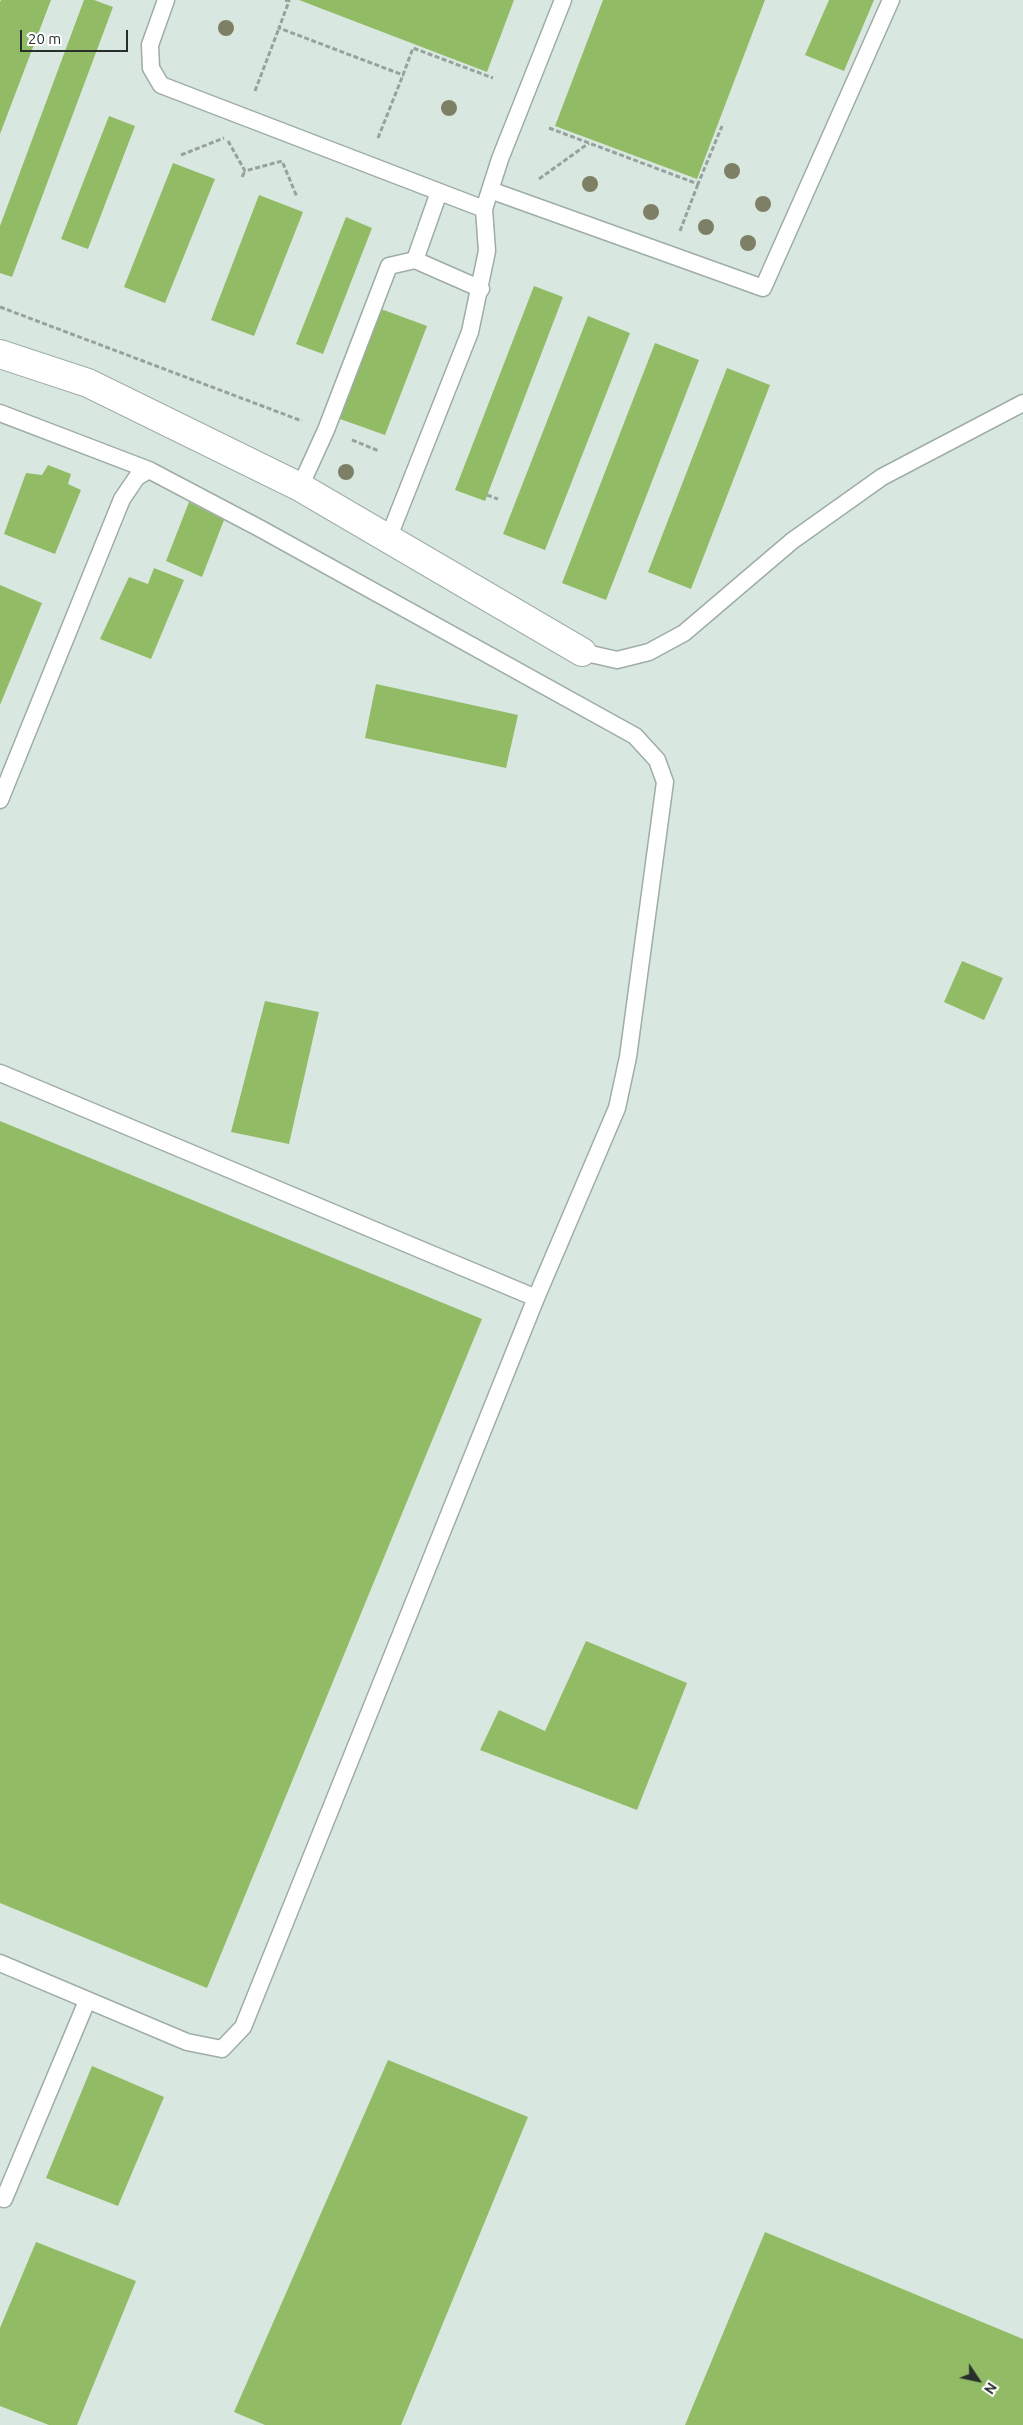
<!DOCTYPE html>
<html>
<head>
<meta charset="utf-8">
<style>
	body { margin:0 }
	#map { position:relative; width:1023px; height:2425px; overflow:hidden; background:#d8e8e0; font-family:Ubuntu,sans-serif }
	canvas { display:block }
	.north { position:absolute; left:953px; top:2355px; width:50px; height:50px; -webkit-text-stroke:4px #fff; paint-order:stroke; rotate:124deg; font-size:14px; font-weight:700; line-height:20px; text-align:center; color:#282e2b }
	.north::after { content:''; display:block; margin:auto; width:18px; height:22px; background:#282e2b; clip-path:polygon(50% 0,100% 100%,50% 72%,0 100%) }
	.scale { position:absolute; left:20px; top:30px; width:108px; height:22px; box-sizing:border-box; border:2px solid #282e2b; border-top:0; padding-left:6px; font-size:15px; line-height:18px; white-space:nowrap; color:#282e2b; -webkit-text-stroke:4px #fff; paint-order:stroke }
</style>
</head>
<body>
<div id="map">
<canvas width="1023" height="2425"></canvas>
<div class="north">N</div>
<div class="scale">20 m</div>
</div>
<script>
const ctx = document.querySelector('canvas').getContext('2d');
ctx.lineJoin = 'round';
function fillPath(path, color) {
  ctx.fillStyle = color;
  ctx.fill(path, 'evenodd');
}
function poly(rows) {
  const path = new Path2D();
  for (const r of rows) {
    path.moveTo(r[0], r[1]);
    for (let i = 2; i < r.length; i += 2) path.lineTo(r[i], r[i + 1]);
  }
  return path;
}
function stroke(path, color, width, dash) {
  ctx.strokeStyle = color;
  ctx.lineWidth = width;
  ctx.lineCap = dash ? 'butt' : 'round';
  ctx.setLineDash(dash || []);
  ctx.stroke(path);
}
const building = poly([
	[1,0,51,0,0,134,0,2],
	[84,0,94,0,113,7,12,277,0,273,0,226],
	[299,0,514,0,487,72],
	[603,0,765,0,697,179,555,126],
	[829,0,874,0,844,71,805,55],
	[109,116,135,126,88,249,61,239],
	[173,163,215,179,165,303,124,287],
	[259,195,303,212,254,336,211,320],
	[346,217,372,228,323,354,296,344],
	[534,286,563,297,485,501,455,490],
	[381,309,427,326,385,435,340,419],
	[588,316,630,333,545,550,503,534],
	[655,343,699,360,606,600,562,583],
	[727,368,770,385,691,589,648,572],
	[48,465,71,474,68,484,81,490,55,554,4,534,26,473,42,475],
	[189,502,224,520,202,577,166,561],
	[154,568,184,580,151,659,100,639,129,577,148,584],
	[0,585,42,603,0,705],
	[376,684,518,715,506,768,365,738],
	[962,961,1003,978,984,1020,944,1002],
	[265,1001,319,1012,289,1144,231,1132],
	[0,1121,482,1319,207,1988,0,1903],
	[586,1641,687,1683,637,1810,480,1750,499,1710,545,1731],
	[388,2060,528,2117,401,2425,265,2425,234,2412],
	[92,2066,164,2097,118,2206,46,2178],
	[765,2232,1023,2339,1023,2425,685,2425],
	[36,2242,136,2281,77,2425,49,2425,0,2406,0,2328]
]);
const path = poly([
	[285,0,289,1,279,28,403,75,413,48,493,78],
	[255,91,279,28],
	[549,128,698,184,722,126],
	[378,138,403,75],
	[228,141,245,171,282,161,297,197],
	[181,155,224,138],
	[242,177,245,171],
	[539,179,589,143],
	[680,231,698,184],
	[0,307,302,421],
	[352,440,379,451],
	[487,495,498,499]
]);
const lane = poly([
	[166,0,150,45,151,68,161,85,484,209],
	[490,190,763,288,891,0],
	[415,260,439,192],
	[0,413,149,470,261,529,635,736,657,760,665,782,628,1057,617,1108,536,1298,243,2027,222,2049,187,2042,0,1963],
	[300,487,326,430,389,266,415,260,481,289],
	[388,539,470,332,487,251,484,209,500,159,563,0],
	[582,652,617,660,649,652,684,633,792,541,882,477,1023,403],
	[0,800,122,499,137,477,149,470],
	[0,1073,536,1298],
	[4,2199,87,2001]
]);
const street = poly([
	[0,354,88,383,300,487,582,652]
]);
const trees = [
	[226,28],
	[449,108],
	[732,171],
	[590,184],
	[763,204],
	[651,212],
	[706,227],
	[748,243],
	[346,472]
];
fillPath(building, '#92bb65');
stroke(lane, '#9eada5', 19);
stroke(street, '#9eada5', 30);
stroke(path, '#96a39c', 3, [5, 2.5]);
stroke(lane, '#fff', 16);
stroke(street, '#fff', 28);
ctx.fillStyle = '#7e8065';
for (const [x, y] of trees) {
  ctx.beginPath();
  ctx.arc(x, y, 8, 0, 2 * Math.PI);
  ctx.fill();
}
</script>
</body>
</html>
